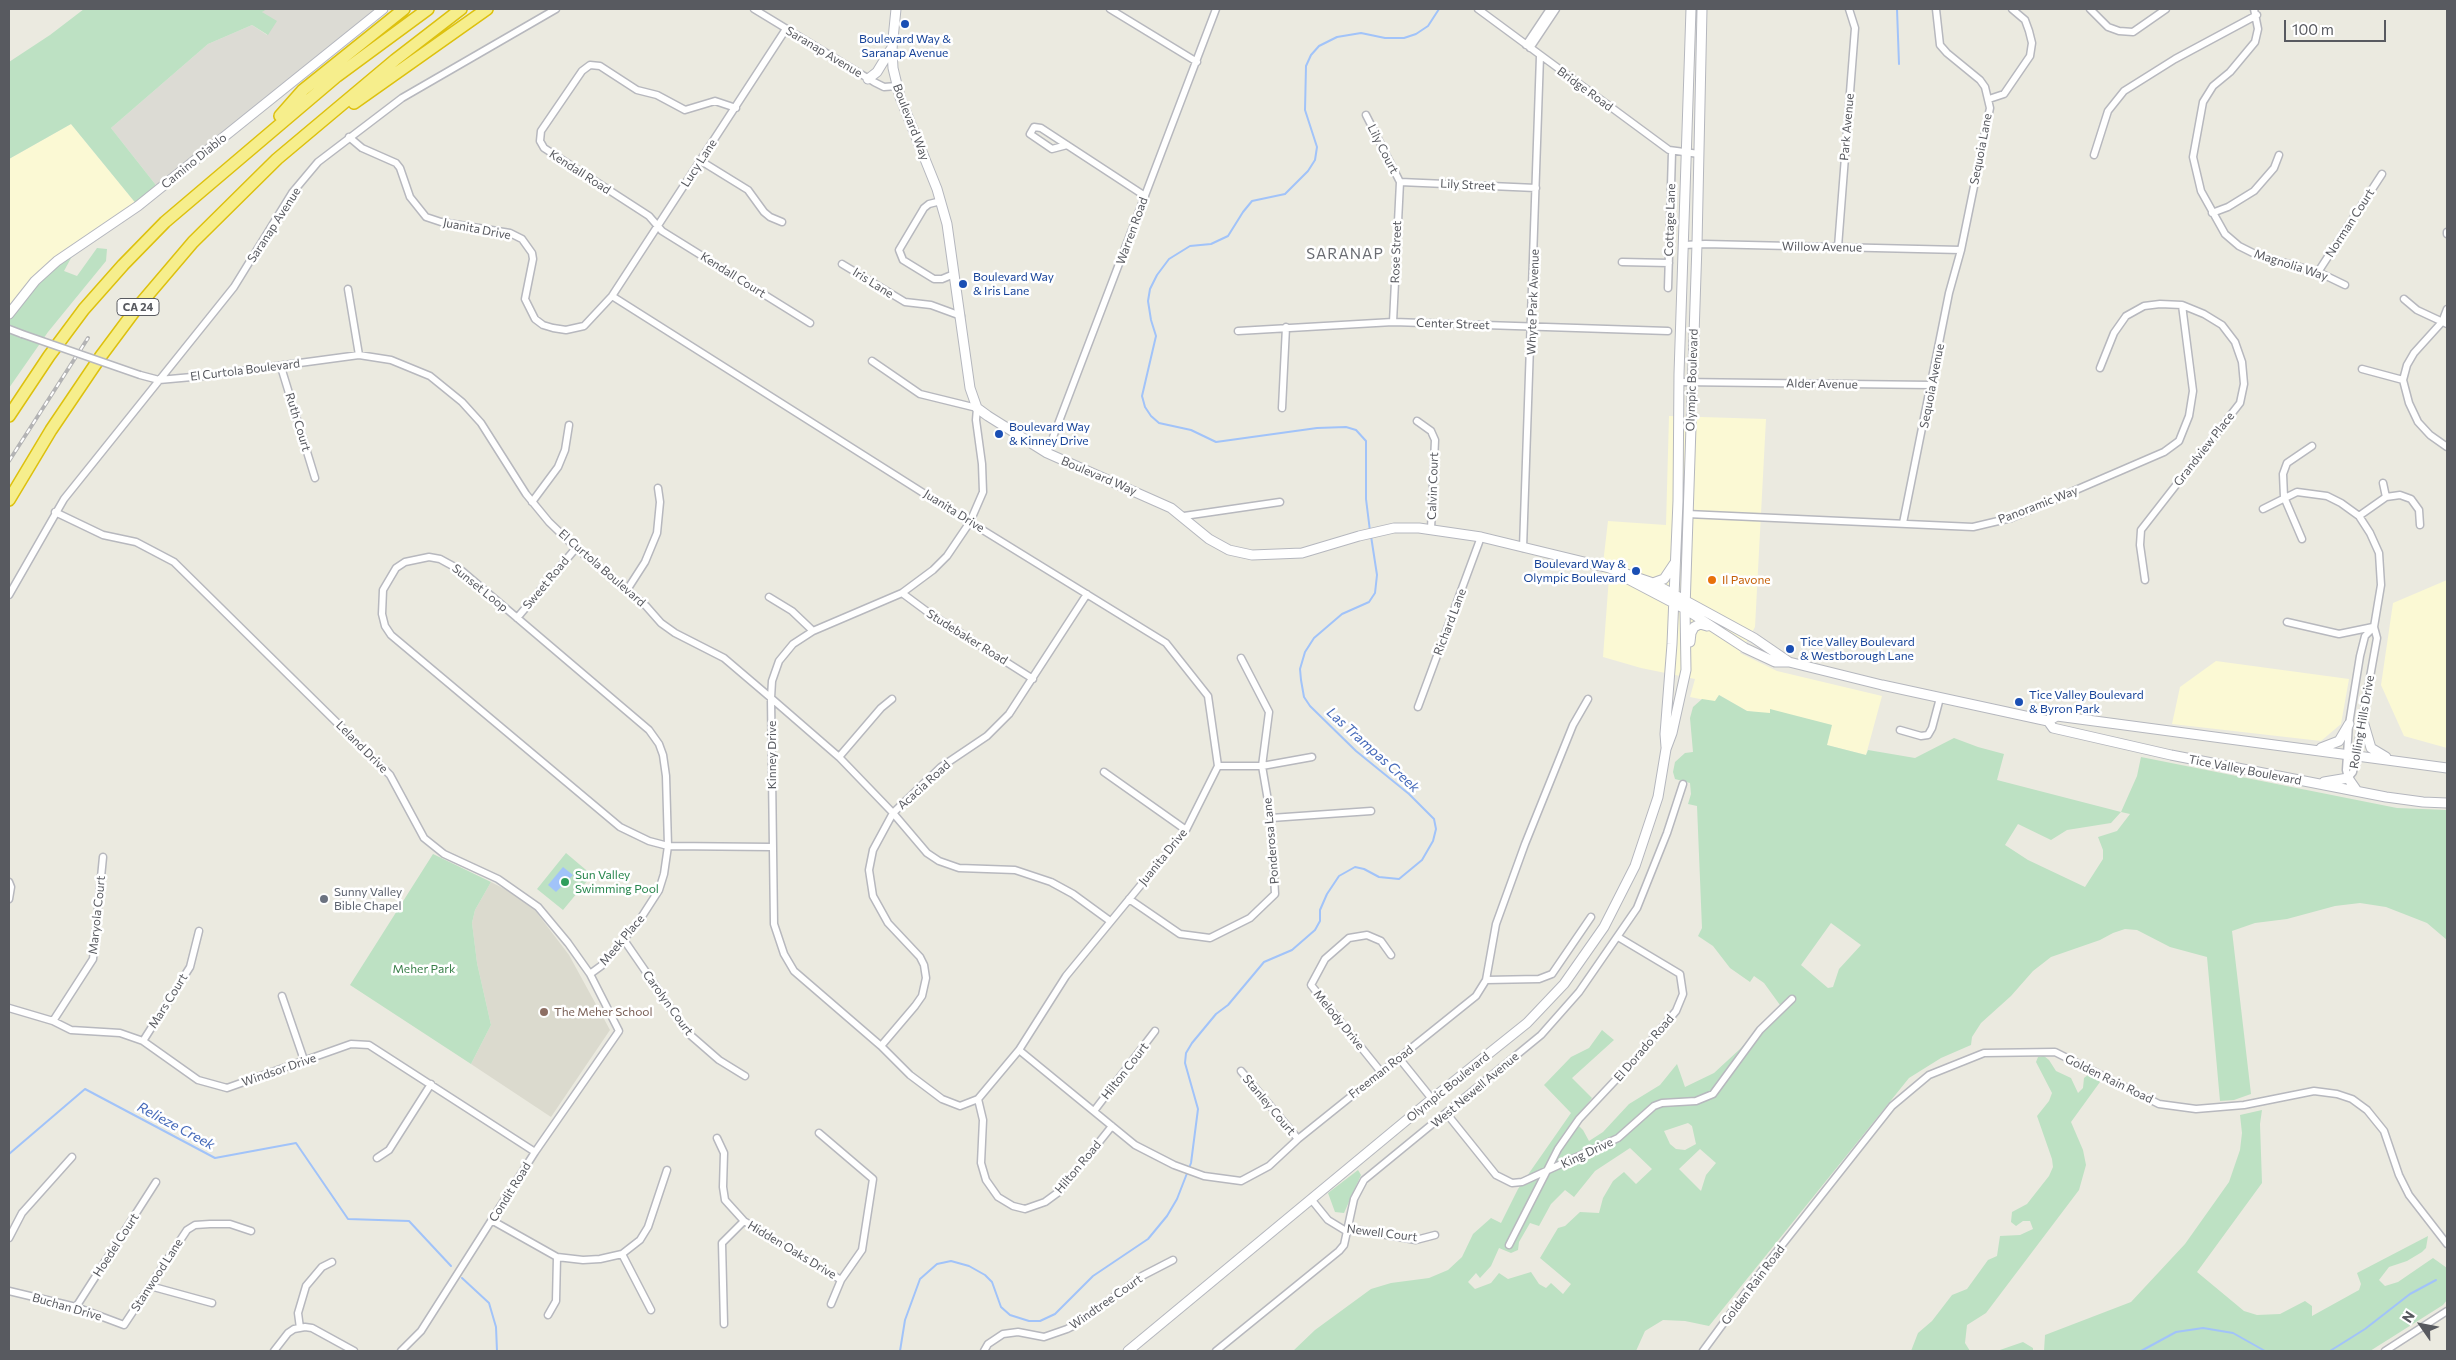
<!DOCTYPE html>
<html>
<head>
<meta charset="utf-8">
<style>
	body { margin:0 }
	#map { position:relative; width:2456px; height:1360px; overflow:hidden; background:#ebeae0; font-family:Commissioner,sans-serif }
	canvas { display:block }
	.frame { position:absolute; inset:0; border:10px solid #585a60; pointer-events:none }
	.north { position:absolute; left:2396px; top:1300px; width:50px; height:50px; -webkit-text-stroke:4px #fff; paint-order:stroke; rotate:303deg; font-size:14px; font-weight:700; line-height:20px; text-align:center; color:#585a60 }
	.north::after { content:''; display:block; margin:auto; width:18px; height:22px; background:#585a60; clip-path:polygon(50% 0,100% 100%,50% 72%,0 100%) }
	.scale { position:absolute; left:2284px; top:20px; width:102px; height:22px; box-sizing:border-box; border:2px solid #585a60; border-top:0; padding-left:6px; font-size:15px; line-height:18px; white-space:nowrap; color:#585a60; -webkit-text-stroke:4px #fff; paint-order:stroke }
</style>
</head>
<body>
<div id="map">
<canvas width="2456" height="1360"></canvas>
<div class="frame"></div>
<div class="north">N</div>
<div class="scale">100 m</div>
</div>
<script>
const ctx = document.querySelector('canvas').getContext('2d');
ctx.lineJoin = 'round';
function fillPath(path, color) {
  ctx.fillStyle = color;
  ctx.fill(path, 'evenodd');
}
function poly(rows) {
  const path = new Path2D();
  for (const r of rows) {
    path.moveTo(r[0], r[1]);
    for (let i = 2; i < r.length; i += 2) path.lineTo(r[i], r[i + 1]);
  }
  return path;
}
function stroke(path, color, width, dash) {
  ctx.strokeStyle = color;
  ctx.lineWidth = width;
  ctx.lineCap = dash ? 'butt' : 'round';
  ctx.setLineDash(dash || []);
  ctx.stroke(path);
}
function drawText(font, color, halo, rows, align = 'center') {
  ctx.font = font + ' Commissioner,sans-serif';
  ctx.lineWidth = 5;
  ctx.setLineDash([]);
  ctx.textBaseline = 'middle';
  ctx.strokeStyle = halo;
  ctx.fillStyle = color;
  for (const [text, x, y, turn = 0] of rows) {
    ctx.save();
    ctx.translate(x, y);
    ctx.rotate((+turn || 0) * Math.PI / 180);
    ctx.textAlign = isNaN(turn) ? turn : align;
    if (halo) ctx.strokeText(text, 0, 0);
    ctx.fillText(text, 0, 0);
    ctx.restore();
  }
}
const commercial = poly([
	[71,124,138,206,67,254,9,307,9,159],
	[1669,416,1766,419,1755,627,1740,653,1777,671,1882,696,1866,755,1827,745,1831,725,1770,710,1770,714,1747,711,1719,695,1715,702,1690,697,1695,679,1641,668,1603,657,1609,577,1602,572,1608,521,1666,525],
	[2447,580,2447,748,2404,736,2381,685,2393,603],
	[2216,661,2349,679,2341,724,2321,741,2172,724,2180,687]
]);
const industrial = poly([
	[267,9,383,9,159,189,111,128,208,44,252,25,267,35,262,11]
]);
const education = poly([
	[491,882,528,901,569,955,610,1030,551,1117,471,1064,491,1025,477,963,472,923,475,910]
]);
const green = poly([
	[84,9,267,9,262,12,277,21,268,35,252,25,208,44,111,128,159,189,138,206,71,124,9,159,9,62,50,35],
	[77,247,64,271,77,276,97,248,107,249,106,261,48,332,9,388,9,307,18,302],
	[1719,695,1747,711,1770,713,1770,709,1832,725,1827,745,1866,755,1868,750,1915,758,1954,738,1978,747,2004,754,1997,780,2121,812,2137,776,2141,757,2397,808,2447,810,2447,940,2427,923,2386,907,2360,903,2335,906,2287,919,2255,923,2232,931,2251,1094,2234,1100,2220,1101,2207,957,2170,947,2137,930,2125,929,2113,933,2100,940,2051,957,2033,971,2011,996,1981,1023,1972,1037,1971,1045,1941,1058,1909,1078,1709,1326,1685,1321,1663,1320,1645,1331,1636,1351,1293,1351,1315,1330,1371,1289,1391,1283,1429,1278,1448,1270,1462,1257,1473,1234,1491,1218,1501,1223,1518,1189,1571,1113,1544,1085,1571,1057,1589,1048,1602,1030,1614,1040,1572,1078,1592,1098,1574,1121,1583,1130,1589,1141,1603,1132,1629,1104,1660,1085,1677,1064,1685,1087,1714,1073,1740,1049,1780,1005,1764,983,1754,976,1750,982,1730,968,1713,946,1698,936,1702,928,1697,806,1688,804,1691,794,1690,783,1675,779,1673,772,1675,762,1685,753,1693,752,1690,718,1693,707,1702,699,1715,701],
	[2121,812,2130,814,2117,831,2098,837,2103,850,2103,859,2085,887,2028,860,2005,845,2018,824,2051,840,2067,830,2111,823],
	[1831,923,1861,945,1839,969,1833,987,1828,988,1801,965],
	[1688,1123,1692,1126,1696,1144,1685,1150,1676,1149,1670,1144,1664,1131],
	[1630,1148,1652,1169,1636,1184,1624,1172,1613,1181,1603,1198,1599,1213,1580,1212,1565,1226,1558,1228,1540,1258,1571,1284,1563,1294,1551,1283,1546,1288,1539,1284,1531,1272,1508,1279,1499,1273,1491,1283,1475,1289,1468,1282,1476,1273,1480,1278,1491,1266,1499,1248,1511,1253,1518,1250,1519,1242,1530,1223,1539,1226,1551,1204,1565,1190,1574,1197,1595,1171],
	[1700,1149,1716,1163,1706,1175,1701,1191,1679,1169],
	[566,853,592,875,563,910,537,889],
	[433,854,491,882,475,910,472,923,477,963,491,1025,471,1064,350,985],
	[2044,1056,2049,1060,2056,1071,2071,1078,2078,1093,2083,1088,2084,1078,2089,1074,2100,1082,2071,1122,2083,1150,2086,1165,2079,1190,1986,1313,1967,1325,1965,1343,1970,1351,1911,1351,1918,1333,1932,1321,1952,1295,1967,1289,1988,1260,1997,1256,2000,1236,2020,1235,2033,1229,2030,1221,2023,1221,2016,1226,2011,1222,2012,1212,2027,1204,2049,1176,2053,1167,2052,1159,2037,1116,2049,1101,2052,1093,2036,1062,2038,1057],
	[2262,1110,2260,1124,2262,1183,2197,1272,2244,1311,2257,1315,2280,1314,2305,1301,2312,1306,2312,1316,2359,1290,2361,1284,2357,1273,2428,1236,2426,1248,2422,1252,2407,1261,2389,1267,2379,1280,2385,1286,2398,1282,2433,1258,2447,1268,2447,1300,2443,1305,2370,1351,2044,1351,2045,1335,2131,1302,2185,1244,2229,1182,2240,1150,2242,1133,2240,1115],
	[1358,1170,1361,1175,1344,1213,1335,1212,1328,1193],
	[2023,1342,2033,1348,2033,1351,1997,1351]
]);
const water = poly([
	[563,867,573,875,556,892,548,885]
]);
const stream = poly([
	[1897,9,1899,64],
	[1370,531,1366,499,1366,441,1356,430,1346,427,1317,428,1216,442,1191,430,1159,423,1151,416,1145,407,1142,396,1156,336,1151,320,1148,301,1150,289,1157,275,1169,259,1190,246,1211,244,1228,236,1243,212,1252,201,1285,194,1308,171,1315,160,1317,147,1305,110,1306,66,1311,55,1319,46,1337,37,1361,33,1385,38,1404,38,1416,34,1428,26,1439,9],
	[9,1154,85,1089,215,1158,296,1143,348,1219,409,1221,451,1266],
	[462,1278,489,1303,496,1327,497,1351],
	[900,1351,905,1320,920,1279,937,1264,951,1261,969,1266,985,1275,992,1282,1001,1307,1010,1315,1029,1321,1040,1321,1055,1314,1093,1276,1148,1239,1167,1216,1177,1199,1191,1163,1198,1109,1185,1063,1186,1053,1192,1043,1216,1014,1228,1005,1264,962,1292,950,1315,930,1320,921,1320,910,1327,894,1339,876,1355,867,1364,869,1379,877,1399,879,1422,860,1433,841,1436,829,1434,819,1409,794,1356,751,1310,706,1304,697,1301,680,1300,669,1305,652,1314,638,1342,614,1369,602,1375,593,1377,575,1371,536],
	[2141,1351,2176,1332,2203,1328,2233,1333,2265,1351],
	[2330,1351,2365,1329,2410,1294,2436,1280]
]);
const street = poly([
	[754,9,874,82,884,87,897,86],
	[1110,9,1197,62],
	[1478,9,1669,150,1699,154],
	[2090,9,2108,27,2119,31,2133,32,2166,9],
	[2254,9,2258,29,2255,42,2230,72,2213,86,2203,102,2193,157,2201,191,2225,234,2239,246,2257,255,2318,272,2345,285],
	[1526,45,1550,9],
	[1530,48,1556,9],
	[1989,99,2004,94,2030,56,2032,43,2029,31,2025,20,2012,9],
	[736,108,715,101,685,110,657,95,637,90,600,66,590,65,582,71,541,131,540,141,544,148,649,216,662,231,810,323],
	[1366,115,1400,182,1393,322],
	[349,137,362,148,396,163,400,168,410,197,426,217,441,222,510,233,522,239,532,253,533,259,525,299,535,319,543,325,553,328,566,330,584,326,612,296,786,29],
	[1067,145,1052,149,1030,134,1034,127,1041,128,1145,196],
	[2094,155,2108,111,2124,91,2175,59,2257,15],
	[701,161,748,190,764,212,770,217,782,222],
	[1400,182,1536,188],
	[941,201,929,204,924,208,899,250,903,260,934,279,942,279,954,274],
	[2212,213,2228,207,2254,191,2274,168,2279,155],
	[2447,232,2447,234],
	[1684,245,1705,244,1961,250],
	[1838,247,1855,28,1849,9],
	[1622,262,1669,263],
	[842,264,905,302,931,305,961,316],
	[2318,272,2382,174],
	[1668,288,1672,152],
	[348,289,359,355],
	[612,296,966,520,970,522,973,524,1166,643,1208,696,1218,766,1186,830,1066,976,1019,1050,978,1099,960,1106,942,1099,910,1075,881,1046,794,971,784,954,774,924,771,698,772,681,779,661,793,644,813,631,902,593,933,570,947,556,970,522,983,492,982,464,976,420,977,408,920,394,872,361],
	[2404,299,2417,310,2447,324],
	[2447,309,2442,322,2414,353,2407,365,2403,380,2409,403,2418,422,2430,435,2447,447],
	[9,329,22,334],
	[1238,331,1393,322,1668,331],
	[281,367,315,478],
	[2100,368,2114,333,2126,316,2144,306,2160,304,2182,305,2204,314,2222,325,2235,342,2242,362,2244,384,2240,403,2141,530,2140,545,2145,580],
	[2362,369,2403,380],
	[140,375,159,380,203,376,359,355,391,360,430,376,462,402,481,423,526,494,549,522,576,548,646,606,661,623,675,633,724,658,771,698,839,757,893,813,927,853,939,861,959,868,1015,870,1051,882,1073,894,1110,921],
	[1679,382,1932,385],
	[1282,408,1286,327],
	[1417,421,1431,431,1435,440,1431,529],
	[1047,453,1216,9],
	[2383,483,2386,497],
	[532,502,558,467,565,450,569,425],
	[2263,509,2297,492,2327,496,2341,503,2359,516,2370,533,2379,553,2381,585,2374,627,2377,638,2353,772,2348,778],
	[55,512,103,535,136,542,174,562,390,775,424,838,444,854,498,879,538,907,568,943,590,974,619,1031,535,1152,421,1331,401,1351],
	[1687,514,1973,527,2011,518,2164,452,2179,441,2189,416,2193,391,2182,305],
	[1184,516,1280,502],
	[2359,516,2386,497,2400,495,2411,499,2419,510,2420,525],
	[1903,523,1949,293,1961,250,1990,108,1985,87,1980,80,1947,53,1940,45,1936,9],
	[2302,539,2284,497,2283,474,2287,463,2312,446],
	[1523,548,1540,56],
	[627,590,645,562,657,533,660,502,658,488],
	[902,593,929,613,1033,679],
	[9,595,64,499,234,287,292,193,318,162,402,98,556,9],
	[769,597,792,611,813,631],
	[517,618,576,548],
	[2287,622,2339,634,2373,627],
	[1418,707,1481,537],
	[1900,730,1921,736,1928,735,1932,728,1940,698],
	[839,757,881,708,892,699],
	[1218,766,1262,766,1312,757],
	[1104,772,1186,830],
	[2348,778,2346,770,2349,724,2360,656,2365,636,2374,627],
	[1271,818,1371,811],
	[9,882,11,887,9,899],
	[1129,899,1180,934,1210,938,1250,918,1275,894,1271,818,1262,766,1269,712,1241,658],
	[624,940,688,1033,719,1060,745,1076],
	[590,974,601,966,639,921,659,890,664,874,668,846,666,776,663,755,659,744,649,730,462,571,440,559,429,557,405,562,396,568,383,590,382,614,385,626,391,635,620,827,649,841,668,846,772,847],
	[1486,980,1539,979,1552,974,1591,917],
	[282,996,304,1060],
	[9,1008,53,1021,71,1030,120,1033,143,1041,198,1080,227,1088,351,1044,369,1045,535,1152],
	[53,1021,93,959,103,857],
	[143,1041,190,967,199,931],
	[881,1046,915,1006,922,996,926,978,924,965,920,957,888,923,873,896,869,870,873,850,893,813,941,767,987,736,1009,714,1087,594],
	[1019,1050,1135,1145,1174,1165,1204,1176,1241,1181,1269,1166,1298,1139,1476,996,1486,980,1496,924,1525,844,1573,725,1588,699],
	[1399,1058,1432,1099],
	[1241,1071,1298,1139],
	[1381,1072,1311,985,1325,959,1349,938,1367,935,1381,941,1391,955],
	[978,1099,983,1120,981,1163,986,1180,998,1197,1013,1206,1025,1209,1045,1202,1060,1191,1112,1126],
	[1094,1111,1155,1031],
	[1447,1114,1496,1175,1512,1183,1522,1182,1618,1138,1654,1106,1662,1103,1696,1101,1713,1094,1760,1030,1792,999],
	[819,1133,873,1179,862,1250,841,1280,831,1304],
	[717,1138,724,1153,723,1187,725,1200,744,1221,841,1280],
	[377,1158,389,1150,431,1084],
	[1311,1199,1328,1220,1346,1231,1358,1230,1416,1240,1435,1235],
	[493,1221,557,1257,583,1260,600,1259,622,1254,640,1240,648,1227,667,1170],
	[9,1238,22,1213,72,1157],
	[1509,1245,1558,1149,1579,1119,1640,1054,1676,1011,1683,994,1680,974,1618,937],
	[622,1254,651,1310],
	[150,1286,212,1303],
	[9,1291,76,1307,124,1325,187,1230,195,1225,210,1224,230,1224,251,1231],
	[76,1307,156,1182],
	[548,1315,556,1301,557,1257],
	[724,1324,722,1243,744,1221],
	[300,1328,298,1313,306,1286,322,1267,332,1262],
	[274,1351,288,1333,294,1329,305,1327,312,1328,354,1351],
	[984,1351,988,1344,1003,1334,1018,1332,1044,1337,1067,1329,1077,1324,1142,1276,1173,1260],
	[1216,1351,1339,1251,1344,1245,1354,1199,1364,1180,1541,1035,1579,992,1637,908,1667,833,1683,784],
	[1703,1351,1767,1264,1892,1106,1929,1075,1984,1053,2055,1052,2159,1104,2196,1109,2244,1105,2314,1091,2337,1094,2352,1099,2367,1110,2384,1131,2399,1175,2409,1195,2447,1244],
	[2385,1351,2447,1311]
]);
const secondary = poly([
	[896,9,892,49,893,68,900,97,937,189,947,224,970,388,977,408,988,416,1047,453,1171,508,1209,539,1229,550,1252,555,1302,553,1359,536,1394,528,1419,528,1481,537,1609,568,1653,583,1754,638,1789,662],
	[868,79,877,72,891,49],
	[9,314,35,281,57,261,138,206,383,9],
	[1624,577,1685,609,1745,648,1775,662,1789,662,1882,685,2048,721,2057,716,2447,768],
	[1653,583,1664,579,1674,564],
	[1690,642,1691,633,1694,627,1700,624,1707,626],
	[2048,721,2053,728,2171,755,2386,797,2423,802,2447,803],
	[2363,721,2371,748,2386,757],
	[1666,747,1665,734,1672,644,1678,501,1679,374,1691,9],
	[2321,748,2339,741,2349,724],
	[2324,782,2348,778,2357,791],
	[1128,1351,1432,1099,1527,1023,1564,984,1604,927,1635,866,1658,797,1666,749,1672,733,1686,670,1685,609,1697,244,1702,9]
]);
const highway = poly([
	[354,103,487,9],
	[280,116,303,90,404,9],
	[9,416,49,356,84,309,123,265,165,222,337,76,428,9],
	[9,500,51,430,101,356,136,309,193,242,277,159,395,60,461,9]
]);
const rail = poly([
	[9,461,88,338]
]);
const streetBridge = poly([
	[22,334,140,375]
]);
const markers = [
	[905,24,5,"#1a4fb4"],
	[963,284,5,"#1a4fb4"],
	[999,434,5,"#1a4fb4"],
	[1636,571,5,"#1a4fb4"],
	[1712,580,5,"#e8710a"],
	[1790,649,5,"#1a4fb4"],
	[2019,702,5,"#1a4fb4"],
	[565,882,5,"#2e9e5b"],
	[324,899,5,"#6b7280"],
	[544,1012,5,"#8d6e63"]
];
const shields = [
	[138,307,42]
];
const shieldNames = [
	["CA 24",138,307]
];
const transitNames = [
	["Boulevard Way &",905,39,"center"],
	["Saranap Avenue",905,53,"center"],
	["Boulevard Way",973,277],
	["& Iris Lane",973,291],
	["Boulevard Way",1009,427],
	["& Kinney Drive",1009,441],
	["Boulevard Way &",1626,564,"right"],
	["Olympic Boulevard",1626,578,"right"],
	["Tice Valley Boulevard",1800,642],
	["& Westborough Lane",1800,656],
	["Tice Valley Boulevard",2029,695],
	["& Byron Park",2029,709]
];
const streetNames = [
	["Saranap Avenue",824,52,31],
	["Bridge Road",1585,89,36],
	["Boulevard Way",911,122,69],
	["Park Avenue",1847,127,-85],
	["Lily Court",1383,149,63],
	["Sequoia Lane",1981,149,-79],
	["Camino Diablo",194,161,-39],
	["Lucy Lane",699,163,-57],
	["Kendall Road",580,172,33],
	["Lily Street",1468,185,3],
	["Cottage Lane",1670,220,-88],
	["Norman Court",2350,223,-57],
	["Saranap Avenue",274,225,-57],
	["Juanita Drive",477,229,11],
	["Warren Road",1132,231,-70],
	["Willow Avenue",1822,247,1],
	["Rose Street",1396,252,-88],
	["Magnolia Way",2291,265,18],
	["Kendall Court",733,275,32],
	["Iris Lane",873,283,32],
	["Whyte Park Avenue",1533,302,-88],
	["Center Street",1453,324,2],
	["El Curtola Boulevard",245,370,-7],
	["Olympic Boulevard",1692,380,-88],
	["Alder Avenue",1822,384,1],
	["Sequoia Avenue",1932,386,-79],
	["Ruth Court",298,422,73],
	["Grandview Place",2204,449,-52],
	["Boulevard Way",1099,476,23],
	["Calvin Court",1433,486,-88],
	["Panoramic Way",2038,505,-21],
	["Juanita Drive",954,511,32],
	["El Curtola Boulevard",602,568,41],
	["Sweet Road",546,583,-50],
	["Sunset Loop",480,588,39],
	["Richard Lane",1450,622,-69],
	["Studebaker Road",967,637,32],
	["Rolling Hills Drive",2362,722,-80],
	["Leland Drive",362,747,45],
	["Kinney Drive",772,755,-90],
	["Tice Valley Boulevard",2245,770,11],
	["Acacia Road",924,785,-42],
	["Ponderosa Lane",1271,841,-95],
	["Juanita Drive",1163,857,-51],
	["Maryola Court",97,915,-84],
	["Meek Place",622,940,-50],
	["Mars Court",168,1001,-58],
	["Carolyn Court",668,1003,54],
	["Melody Drive",1339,1020,51],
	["El Dorado Road",1644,1048,-49],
	["Windsor Drive",279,1070,-19],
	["Hilton Court",1125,1071,-52],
	["Freeman Road",1381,1072,-38],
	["Golden Rain Road",2109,1079,26],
	["Olympic Boulevard",1448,1087,-39],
	["West Newell Avenue",1475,1090,-40],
	["Stanley Court",1269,1105,50],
	["King Drive",1587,1153,-25],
	["Hilton Road",1078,1167,-50],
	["Condit Road",510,1192,-58],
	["Newell Court",1382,1233,7],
	["Hoedel Court",116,1245,-57],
	["Hidden Oaks Drive",792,1250,31],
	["Stanwood Lane",157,1275,-57],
	["Golden Rain Road",1753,1285,-53],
	["Windtree Court",1106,1302,-35],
	["Buchan Drive",67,1307,16]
];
const foodNames = [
	["Il Pavone",1722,580]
];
const leisureNames = [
	["Sun Valley",575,875],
	["Swimming Pool",575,889]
];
const worshipNames = [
	["Sunny Valley",334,892],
	["Bible Chapel",334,906]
];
const parkNames = [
	["Meher Park",424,969]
];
const educationNames = [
	["The Meher School",554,1012]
];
const waterNames = [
	["Las Trampas Creek",1373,750,42],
	["Relieze Creek",176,1126,28]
];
const quarterNames = [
	["SARANAP",1345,254]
];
fillPath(commercial, '#fbf9d4');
fillPath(industrial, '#dcdbd4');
fillPath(education, '#dbdace');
fillPath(green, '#bde1c3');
fillPath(water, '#a1c3f9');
stroke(stream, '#a1c3f9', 2);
stroke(street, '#b7b8be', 9);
stroke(secondary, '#b5b7be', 11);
stroke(highway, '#ddc10e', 14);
stroke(street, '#fff', 6);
stroke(secondary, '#fff', 9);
stroke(highway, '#f6ee8c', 11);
stroke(rail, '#b3b3b4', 4);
stroke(rail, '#fff', 2, [5.5]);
stroke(streetBridge, '#b7b8be', 9, []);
stroke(streetBridge, '#fff', 6);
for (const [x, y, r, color] of markers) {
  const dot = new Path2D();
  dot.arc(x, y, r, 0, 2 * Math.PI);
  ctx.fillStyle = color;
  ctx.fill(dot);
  stroke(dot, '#fff', 2);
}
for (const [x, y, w] of shields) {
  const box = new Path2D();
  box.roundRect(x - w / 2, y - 8.5, w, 17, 4);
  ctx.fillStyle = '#fff';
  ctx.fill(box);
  stroke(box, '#585a60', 1);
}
drawText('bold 11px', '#585a60', null, shieldNames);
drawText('12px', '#164399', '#fff', transitNames, 'left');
drawText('12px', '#585a60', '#fff', streetNames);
drawText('12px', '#c56008', '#fff', foodNames, 'left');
drawText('12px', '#27864d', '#fff', leisureNames, 'left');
drawText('12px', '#5b616d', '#fff', worshipNames, 'left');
drawText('12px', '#387f48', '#fff', parkNames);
drawText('12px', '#785e54', '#fff', educationNames, 'left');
drawText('italic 14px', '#466aba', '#fff', waterNames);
ctx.letterSpacing = '1px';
drawText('15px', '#6a6c72', '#fff', quarterNames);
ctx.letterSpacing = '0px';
</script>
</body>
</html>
